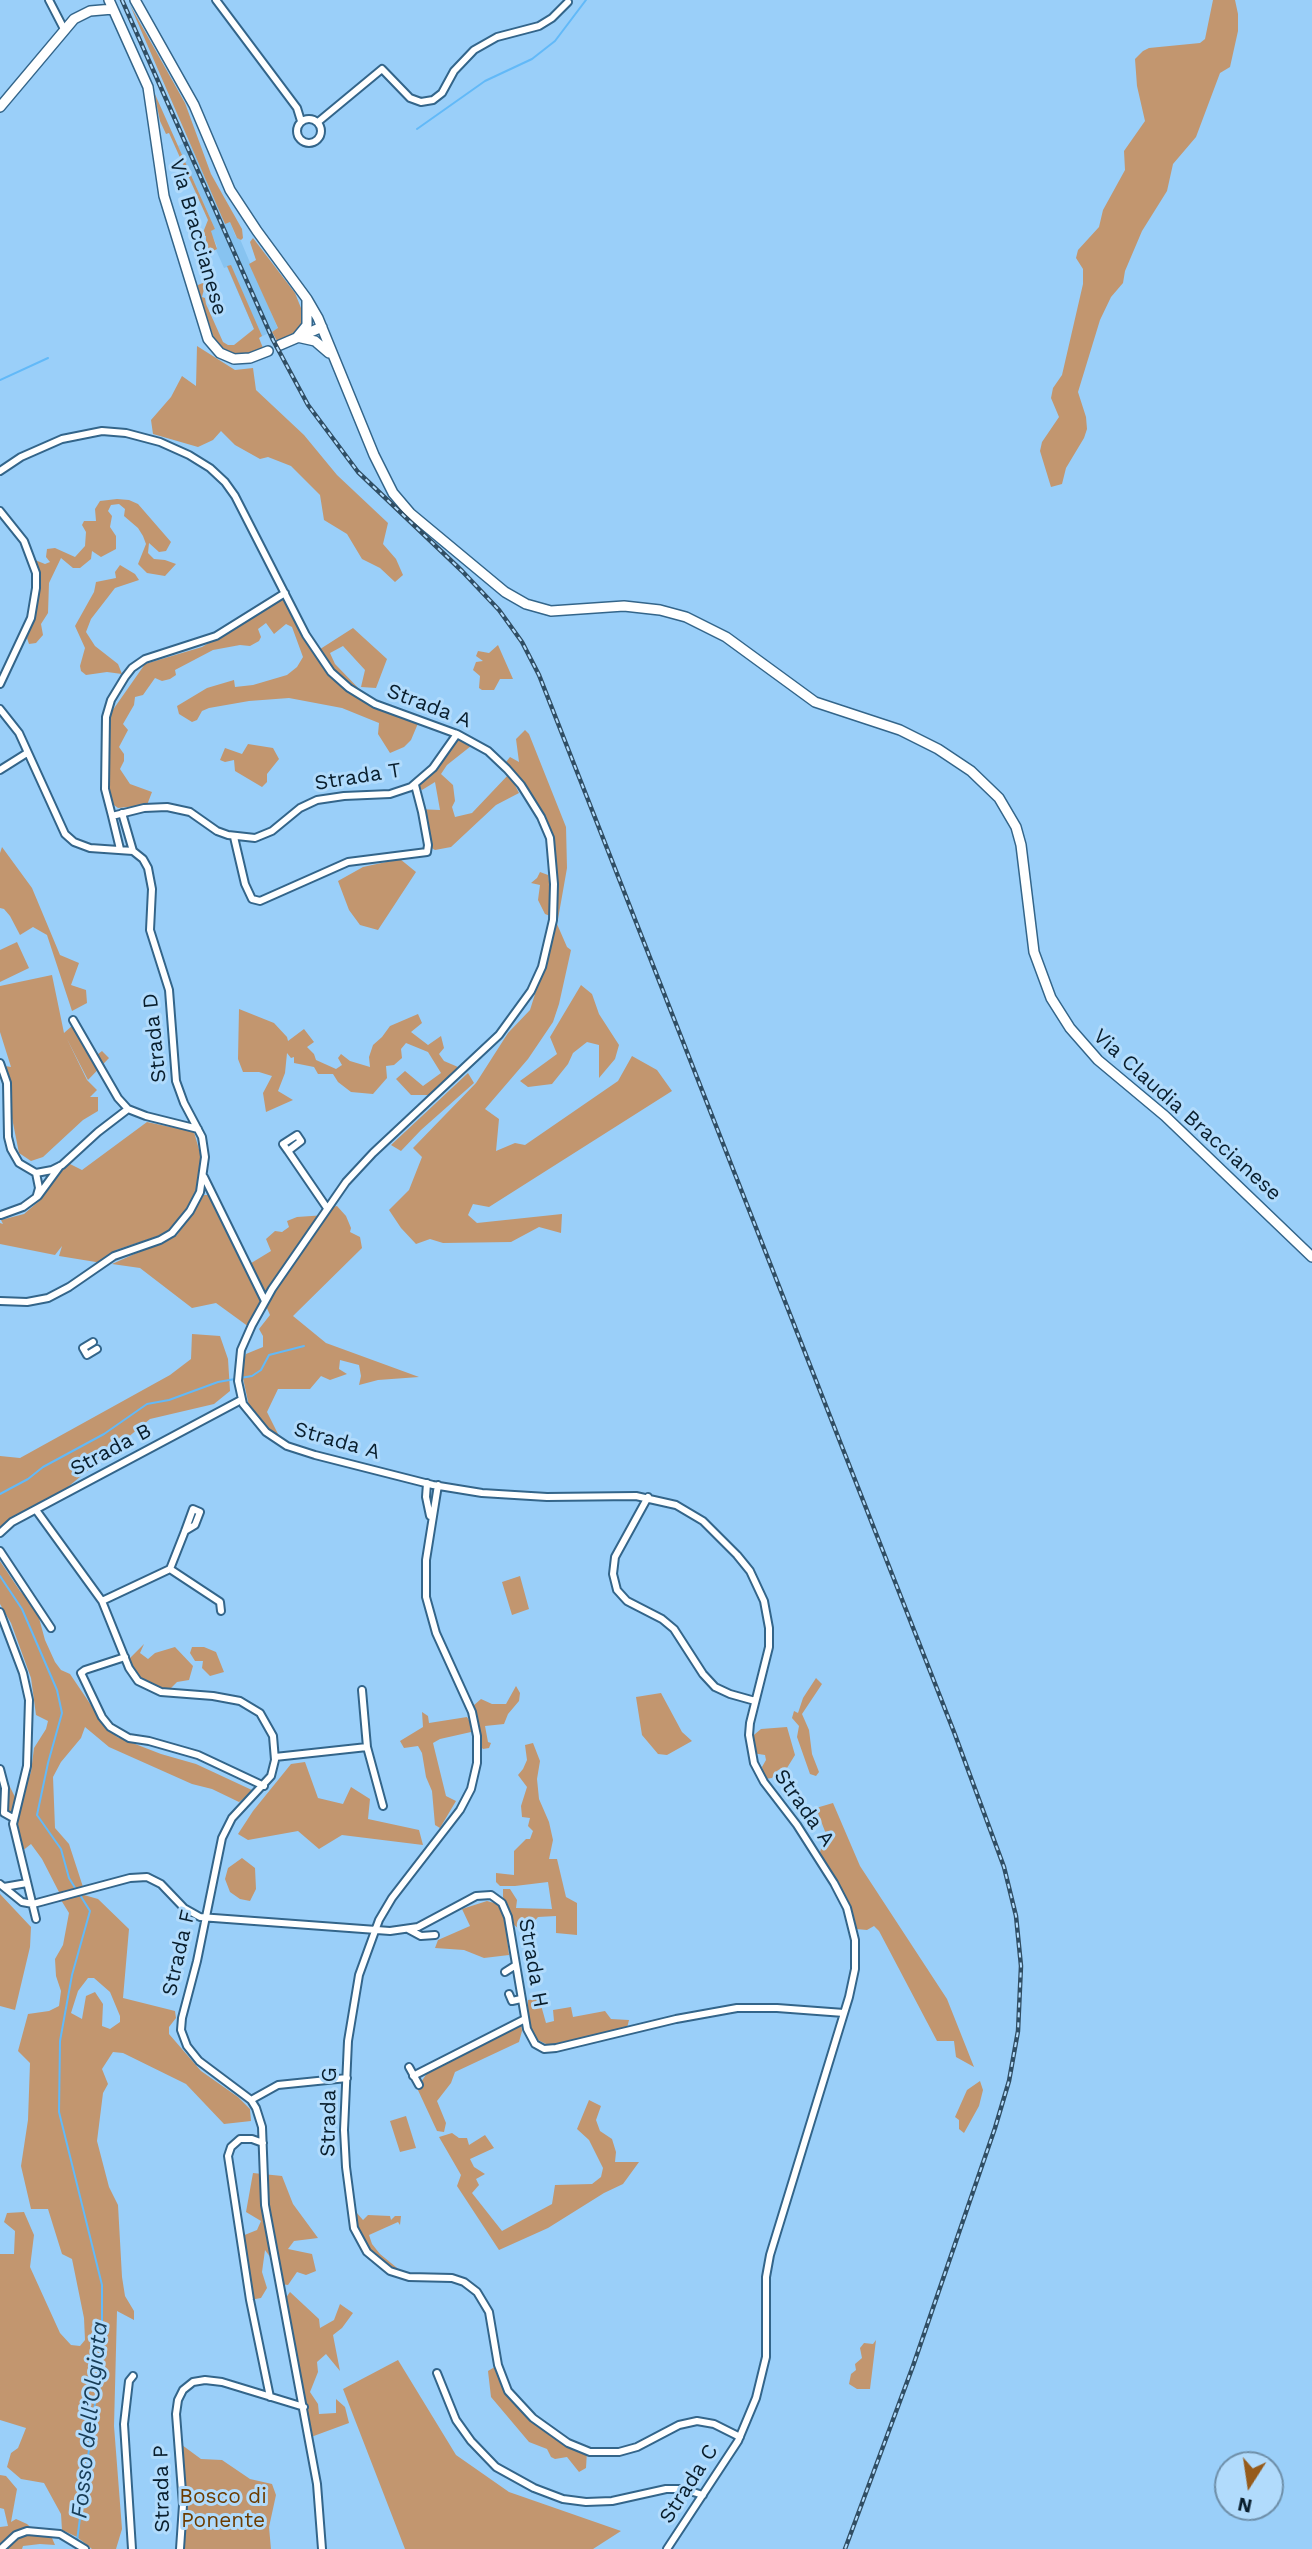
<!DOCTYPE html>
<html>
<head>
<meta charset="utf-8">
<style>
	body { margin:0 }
	#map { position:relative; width:1312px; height:2549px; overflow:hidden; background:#9acff9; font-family:"Work Sans",sans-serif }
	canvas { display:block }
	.north { position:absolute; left:1214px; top:2451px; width:70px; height:70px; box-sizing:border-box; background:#b1dbfc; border:2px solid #6e8fa9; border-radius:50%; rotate:192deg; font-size:19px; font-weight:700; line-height:28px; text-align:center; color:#091e2d }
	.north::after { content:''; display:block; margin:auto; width:24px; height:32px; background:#965b1b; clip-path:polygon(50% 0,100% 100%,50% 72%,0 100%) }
</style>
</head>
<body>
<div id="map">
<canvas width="1312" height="2549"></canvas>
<div class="north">N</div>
</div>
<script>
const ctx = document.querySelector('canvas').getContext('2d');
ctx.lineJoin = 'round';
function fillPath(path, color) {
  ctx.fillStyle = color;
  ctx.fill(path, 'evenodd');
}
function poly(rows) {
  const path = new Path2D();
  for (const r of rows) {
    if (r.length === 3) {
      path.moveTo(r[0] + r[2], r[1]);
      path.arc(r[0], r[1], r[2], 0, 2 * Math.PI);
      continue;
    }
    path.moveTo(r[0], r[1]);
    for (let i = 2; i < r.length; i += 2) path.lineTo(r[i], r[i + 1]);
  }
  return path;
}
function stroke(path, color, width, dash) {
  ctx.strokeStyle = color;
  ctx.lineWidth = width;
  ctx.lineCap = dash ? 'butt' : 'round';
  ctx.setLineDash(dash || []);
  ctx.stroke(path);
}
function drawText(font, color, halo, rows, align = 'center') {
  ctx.font = font + ' "Work Sans",sans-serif';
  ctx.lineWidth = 6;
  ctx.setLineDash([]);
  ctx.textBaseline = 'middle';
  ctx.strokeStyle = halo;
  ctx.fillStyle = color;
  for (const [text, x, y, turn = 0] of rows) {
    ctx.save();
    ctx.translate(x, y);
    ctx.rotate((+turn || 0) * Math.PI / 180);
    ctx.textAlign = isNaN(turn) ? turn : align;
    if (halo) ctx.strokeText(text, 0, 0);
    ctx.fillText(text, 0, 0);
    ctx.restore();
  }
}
const built = poly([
	[189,141,225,223,230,222,236,237,240,239,278,329,258,338,227,267,224,268,216,250,217,246,210,231,215,229,178,146]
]);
const green = poly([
	[1213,0,1235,0,1238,14,1238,31,1230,67,1220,73,1196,137,1173,164,1167,191,1142,231,1125,271,1123,283,1111,297,1100,320,1078,392,1086,417,1087,429,1084,438,1066,468,1062,484,1051,487,1040,451,1042,442,1059,417,1051,398,1053,388,1062,375,1083,284,1083,269,1076,258,1078,250,1099,227,1103,210,1125,170,1124,151,1145,121,1137,86,1135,59,1143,51,1149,48,1200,43,1205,39],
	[130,5,185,103,211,174,242,229,243,238,241,240,237,238,230,222,225,224],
	[154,92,215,229,211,231,217,249,211,252,206,246,206,236,202,235,208,220,169,133,166,134,160,121],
	[253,238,295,293,305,318,304,326,298,331,277,341,272,332,278,328,249,264,256,260,250,242],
	[231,265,262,336,259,338,263,348,249,354,239,355,228,352,215,341,197,289,198,285,205,282,209,289,204,289,202,297,205,298,206,304,223,342,228,345,234,345,254,329,227,266],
	[197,346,235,370,253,368,256,390,304,435,337,475,388,523,383,544,396,559,403,575,395,582,380,568,362,559,347,534,324,520,320,495,291,466,268,457,260,459,235,445,221,431,213,440,198,447,153,434,151,420,171,397,182,376,196,386],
	[117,499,129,500,138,504,171,542,166,551,159,552,149,543,148,553,154,559,165,560,176,564,165,576,147,573,138,564,146,544,143,536,138,528,124,516,125,509,119,504,111,505,108,511,112,516,110,527,116,536,116,549,101,557,92,551,91,559,80,568,73,568,61,558,49,583,48,613,41,624,43,635,36,643,29,644,27,638,36,611,40,576,35,560,45,564,50,562,46,557,47,549,55,548,75,557,85,546,86,532,82,525,84,521,96,521,95,509,100,501],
	[120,565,135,574,139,580,115,588,91,619,86,632,95,646,118,664,122,674,107,672,86,675,81,671,80,666,85,648,75,626,94,592,96,582,116,578,115,572],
	[285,598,314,653,353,628,387,659,376,688,361,687,365,670,343,646,330,653,335,664,363,693,348,693,400,716,419,721,411,740,404,747,390,753,378,734,379,723,342,708,289,698,249,701,209,708,202,711,197,720,192,722,179,714,177,706,207,688,234,680,235,687,253,685,287,675,297,667,303,657,292,627,286,624,274,634,266,623,258,629,261,637,259,641,250,646,240,645,213,650,175,670,176,675,170,679,162,681,155,678,143,695,135,697,134,705,123,724,128,730,119,747,124,754,124,761,120,769,130,784,152,792,147,805,118,808,110,802,107,785,110,714,145,664,202,647],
	[498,645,513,679,500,679,494,690,482,690,479,688,480,676,473,670,476,662,483,661,476,656,478,651,489,653],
	[525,730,529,734,566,827,567,868,558,919,545,914,538,900,540,885,531,883,537,878,540,872,548,875,551,895,557,894,556,863,550,852,551,836,506,762,510,757,519,762,516,739],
	[456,738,471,746,447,765,441,774,453,785,455,801,452,807,455,817,472,813,509,774,519,793,496,805,451,847,435,850,425,844,417,809,440,810,435,782,422,790,419,786],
	[248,744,273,748,279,759,267,774,267,782,262,787,235,771,234,760,225,762,220,760,225,748,242,754],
	[2,847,32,888,60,955,79,963,71,985,86,990,87,1003,72,1011,47,935,33,927,20,935,10,916,4,909,0,908,0,853],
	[400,859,416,872,378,930,360,925,349,910,338,881,363,867],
	[557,924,567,947,571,950,559,1004,553,1022,528,1059,485,1109,499,1119,496,1151,515,1143,525,1145,618,1081,632,1056,657,1070,672,1091,489,1207,473,1204,468,1215,477,1223,562,1214,561,1233,539,1227,511,1242,443,1243,430,1239,416,1244,401,1228,389,1210,409,1190,422,1157,413,1148,476,1083,508,1033,530,1010],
	[17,942,29,968,0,982,0,950],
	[52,975,64,1033,73,1025,93,1058,102,1051,109,1058,88,1080,67,1039,87,1080,97,1090,90,1097,98,1097,98,1111,83,1120,43,1157,31,1161,19,1153,11,1113,11,1089,5,1066,11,1067,0,1032,0,986],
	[581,985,592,994,599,1014,619,1045,615,1059,599,1078,599,1045,587,1042,573,1053,568,1064,552,1084,528,1087,520,1081,557,1054,550,1037],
	[239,1009,274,1023,287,1037,288,1041,304,1029,314,1042,307,1047,314,1054,316,1060,336,1069,342,1065,338,1058,341,1054,350,1061,370,1067,369,1057,373,1045,382,1037,390,1026,418,1014,422,1023,411,1032,428,1045,441,1036,444,1048,439,1054,444,1061,458,1067,432,1095,411,1095,396,1079,405,1071,423,1086,441,1073,428,1052,406,1043,401,1049,402,1058,394,1065,386,1066,387,1078,373,1094,351,1092,338,1082,333,1074,318,1074,314,1067,294,1063,294,1057,291,1058,287,1053,285,1073,278,1091,293,1100,266,1112,263,1093,272,1076,259,1072,243,1072,238,1059],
	[468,1073,474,1083,421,1130,401,1151,391,1145],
	[147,1122,194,1132,200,1153,201,1180,184,1214,167,1233,116,1250,102,1263,59,1256,62,1246,55,1255,0,1244,0,1223,3,1224,1,1220,24,1214,39,1201,68,1163,82,1170],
	[204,1195,209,1195,264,1303,249,1327,216,1303,192,1308,140,1268,112,1264,177,1235],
	[337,1206,346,1216,351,1228,350,1232,360,1237,362,1248,293,1316,326,1343,419,1377,378,1380,359,1385,361,1376,359,1365,340,1360,339,1369,347,1374,330,1380,321,1376,310,1389,278,1389,267,1412,281,1440,262,1425,249,1406,241,1369,246,1354,263,1347,263,1336,259,1329,270,1315,248,1265,271,1251,266,1239,275,1231,282,1232,289,1227,287,1221,297,1217,326,1215,332,1207],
	[192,1334,220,1336,228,1359,230,1391,214,1404,150,1419,63,1491,0,1529,0,1456,20,1458,170,1375,191,1359],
	[0,1561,20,1591,36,1607,45,1640,55,1662,61,1670,70,1674,97,1714,117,1737,161,1754,196,1764,254,1791,239,1802,212,1789,192,1784,109,1747,85,1727,81,1738,61,1762,53,1777,55,1828,69,1844,83,1887,60,1894,42,1859,31,1844,21,1852,15,1821,2,1808,8,1799,4,1787,9,1785,19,1805,31,1772,34,1748,46,1729,48,1721,36,1715,31,1678,11,1623,0,1604],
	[520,1576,529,1609,512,1615,502,1582],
	[144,1644,140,1653,148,1659,155,1653,175,1647,193,1666,189,1680,177,1682,171,1688,160,1688,137,1676,129,1659],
	[192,1647,204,1647,216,1652,224,1672,210,1676,202,1668,203,1661,195,1661,190,1653],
	[816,1678,822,1684,802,1714,809,1730,812,1754,819,1772,816,1776,810,1774,797,1737,799,1726,792,1718,794,1711,798,1713,803,1698],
	[516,1686,520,1693,519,1701,508,1714,504,1724,485,1726,488,1742,491,1743,489,1748,483,1749,479,1745,473,1706,481,1699,492,1704,506,1704],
	[661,1693,682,1732,692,1741,667,1755,658,1754,642,1735,636,1697],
	[422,1712,428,1716,429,1723,467,1717,470,1722,471,1732,440,1739,433,1743,446,1796,456,1801,440,1828,435,1825,432,1791,426,1777,422,1753,418,1746,404,1748,400,1741,423,1727],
	[787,1727,795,1755,787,1768,778,1770,772,1778,765,1779,762,1767,766,1760,765,1755,752,1753,749,1739,761,1729],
	[533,1743,540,1761,537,1779,539,1799,549,1822,553,1840,549,1859,557,1859,566,1897,577,1903,577,1935,556,1933,556,1916,538,1917,533,1923,519,1929,513,1924,503,1897,503,1889,510,1889,517,1900,516,1908,552,1909,548,1882,515,1886,500,1886,496,1882,496,1873,514,1875,514,1851,526,1839,530,1839,533,1831,528,1826,530,1818,522,1817,521,1806,527,1787,518,1775,523,1769,527,1760,525,1745],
	[305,1762,318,1798,343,1804,351,1787,370,1799,368,1819,419,1830,423,1845,342,1835,319,1849,298,1831,248,1840,238,1834,253,1811,291,1764],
	[833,1803,860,1866,947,1999,974,2067,956,2057,954,2041,937,2041,879,1931,874,1926,867,1930,856,1929,838,1886,818,1858,826,1834,816,1808],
	[242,1858,255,1868,256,1889,250,1901,240,1899,230,1892,225,1879,228,1868],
	[0,1894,31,1927,30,1947,15,2010,0,2006],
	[84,1895,98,1899,129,1929,123,1998,175,2011,176,2018,169,2027,169,2034,201,2071,238,2097,250,2109,251,2121,224,2124,186,2084,123,2053,113,2052,102,2069,108,2084,103,2093,97,2141,109,2187,118,2205,122,2277,125,2296,134,2311,134,2320,117,2311,114,2426,122,2529,116,2549,92,2549,77,2537,62,2530,61,2514,44,2483,21,2479,7,2467,11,2453,18,2448,26,2428,0,2420,0,2254,14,2254,15,2231,4,2222,7,2213,24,2212,34,2235,30,2267,60,2333,71,2345,80,2346,85,2340,84,2318,72,2259,62,2254,48,2209,31,2209,21,2166,28,2120,30,2063,18,2051,28,2014,49,2011,59,2006,61,1991,56,1976,55,1959,63,1945,69,1913,61,1900],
	[88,1978,94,1978,110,1992,120,2016,120,2022,110,2029,102,2026,103,2004,95,1992,86,1996,82,2019,71,2013,78,1991],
	[487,1901,498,1904,505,1921,509,1955,484,1958,464,1950,435,1948,438,1940,470,1926,462,1909],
	[539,1998,546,2023,554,2021,553,2010,571,2007,573,2017,605,2011,611,2019,629,2020,627,2028,548,2045,536,2039,528,2024,528,2000],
	[521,2022,522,2031,519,2042,455,2072,451,2083,437,2101,446,2123,444,2132,437,2131,417,2088,436,2060,444,2063],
	[980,2081,983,2090,979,2106,964,2133,959,2129,959,2120,955,2117,967,2090],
	[589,2100,601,2106,596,2120,600,2131,612,2139,616,2152,615,2162,639,2162,623,2184,604,2193,548,2228,499,2250,457,2186,461,2175,439,2137,452,2133,459,2138,467,2138,469,2145,485,2135,494,2148,470,2159,474,2167,485,2174,476,2179,479,2185,472,2193,502,2231,552,2204,555,2185,592,2184,601,2177,603,2168,589,2140,577,2129],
	[406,2116,416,2148,400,2152,390,2121],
	[253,2173,282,2176,293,2204,318,2238,294,2241,288,2249,312,2254,316,2271,306,2275,297,2272,288,2285,281,2284,276,2265,265,2250,262,2272,267,2288,261,2298,250,2300,242,2236,257,2230,261,2221,246,2212],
	[356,2212,363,2220,368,2215,390,2216,391,2220,395,2216,401,2216,400,2225,398,2222,369,2235,372,2244,380,2254,402,2272,385,2267,366,2249,353,2219],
	[290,2292,319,2319,320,2328,334,2320,340,2304,353,2313,342,2328,333,2335,340,2371,326,2354,317,2362,318,2372,310,2392,318,2404,319,2414,336,2413,336,2399,345,2407,349,2423,311,2437,285,2299],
	[876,2340,870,2389,857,2389,849,2384,851,2374,856,2370,855,2364,862,2358,860,2348,864,2343,873,2344],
	[398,2360,456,2455,509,2492,621,2531,593,2549,405,2549,343,2389],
	[498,2365,504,2383,544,2427,587,2451,586,2468,579,2472,567,2457,555,2459,551,2457,547,2449,529,2442,491,2397,488,2371],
	[182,2445,201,2459,222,2460,250,2479,272,2484,276,2495,269,2527,271,2549,184,2549],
	[0,2475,6,2476,17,2489,11,2522,16,2519,27,2524,38,2534,49,2531,55,2545,40,2544,23,2546,22,2549,0,2549,0,2527,8,2526,4,2509,0,2508]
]);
const stream = poly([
	[417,129,485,81,532,59,555,41,586,0],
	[0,380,48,358],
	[240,1378,252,1376,261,1370,269,1355,304,1346],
	[0,1494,28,1479,43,1467,104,1434,147,1404,169,1400,218,1382,235,1379],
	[0,1576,22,1609,57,1690,62,1713,48,1763,37,1815,61,1849,69,1878,77,1891],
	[77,2541,102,2350,102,2285,59,2112,60,2041,72,1975,90,1911,80,1895]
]);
const street = poly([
	[49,0,64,29],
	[216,0,297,108,301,121],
	[309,131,12],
	[318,122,382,69,410,98,421,102,433,100,442,93,454,71,474,50,497,37,539,26,552,18,568,2],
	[0,471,21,457,62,439,102,431,126,433,160,442,189,455,210,468,225,482,235,496,306,635,331,672,349,688,375,704,457,734,488,751,507,769,521,785,541,817,550,838,554,884,553,920,542,967,531,991,499,1035,373,1153,346,1182,272,1289,252,1325,241,1350,238,1381,243,1404,266,1432,287,1446,315,1455,433,1485,482,1493,547,1497,636,1496,676,1505,703,1521,737,1555,750,1571,764,1601,769,1628,769,1647,750,1723,749,1735,754,1763,764,1782,797,1825,834,1883,847,1908,855,1940,855,1969,849,1997,770,2255,766,2277,766,2357,756,2398,738,2441,667,2549],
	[0,511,24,541,36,573,36,588,31,618,0,684],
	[285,593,216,636,145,659,132,668,125,677,111,700,106,717,105,789,112,816,144,808,167,807,190,812,217,831,228,835,255,838,272,831,300,808,317,800,344,796,390,794,411,787,433,768,457,734],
	[0,709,19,733,65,834,74,842,90,848,133,851,143,859,148,868,152,889,150,930,169,990,176,1081,184,1103,202,1137,205,1157,200,1192,190,1211,172,1233,160,1240,114,1256,69,1287,48,1298,27,1302,0,1301],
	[0,770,27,753],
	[122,813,133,851],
	[112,816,120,849],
	[234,837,245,884,252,899,260,901,348,862,427,852,428,845,422,812,415,785],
	[73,1020,118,1098,128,1109,146,1116,198,1129],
	[0,1063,7,1083,8,1137,11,1149,19,1163,36,1173,52,1170,62,1165,98,1132,128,1109],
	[288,1151,283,1144,297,1135,301,1141,288,1151,327,1208],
	[36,1173,39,1188,37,1195],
	[204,1177,265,1301],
	[1,1215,23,1207,38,1196,60,1166],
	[93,1342,83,1348,87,1355,97,1349],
	[427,1483,426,1497,430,1516],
	[438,1485,426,1560,426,1597,436,1633,472,1712,477,1736,477,1763,471,1789,460,1810,392,1898,379,1920,359,1975,348,2041,344,2130,346,2167,354,2228,367,2252,390,2271,409,2277,452,2278,464,2282,477,2292,489,2312,498,2365,508,2391,533,2418,568,2443,590,2452,619,2452,637,2447,679,2425,697,2421,714,2424,740,2437],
	[648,1497,615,1557,613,1574,617,1590,627,1601,662,1619,674,1629,703,1674,715,1687,730,1694,755,1701],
	[36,1510,102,1601,129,1668,138,1681,161,1692,213,1696,240,1701,260,1713,273,1736,275,1760,271,1776,232,1818,222,1838,197,1961,182,2018,181,2030,187,2046,199,2061,251,2100,256,2108,262,2127,265,2205,317,2484,322,2549],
	[185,1531,195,1525,200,1512,193,1509,185,1531,170,1569,220,1602,221,1611],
	[0,1533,12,1522,241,1400],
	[0,1551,51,1628],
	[102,1601,170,1569],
	[0,1612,23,1673,29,1700,27,1766,13,1824,36,1919],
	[125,1657,85,1670,81,1673,102,1717,110,1727,129,1738,149,1741,198,1755,264,1786],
	[362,1690,367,1747,383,1806],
	[275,1757,367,1747],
	[0,1769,5,1788,4,1813,13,1818],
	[0,1884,22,1902,33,1904,130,1878,147,1877,161,1884,184,1908,200,1917,390,1931,418,1927,476,1896,491,1895,502,1903,508,1917,527,2029,535,2044,544,2049,556,2048,676,2019,737,2008,777,2008,844,2013],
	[4,1887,27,1883],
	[408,1929,421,1936,435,1935],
	[505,1972,516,1965],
	[509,1994,512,2001,521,1999],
	[409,2067,419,2085],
	[413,2076,525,2019],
	[251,2100,278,2085,347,2078],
	[263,2143,252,2139,240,2139,231,2147,228,2156,250,2300,270,2397],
	[437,2373,456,2420,471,2441,496,2467,534,2488,563,2499,586,2502,612,2501,666,2489,683,2489,703,2495],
	[1,2549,16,2535,27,2531,60,2534,85,2549],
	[132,2549,124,2424,129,2381,133,2376],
	[180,2549,183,2505,176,2414,178,2400,183,2390,193,2382,205,2380,222,2382,304,2407]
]);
const secondary = poly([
	[109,0,148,87,164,196,208,339,220,353,234,359,250,358,268,351],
	[135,0,194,105,230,190,257,231,307,299,318,318,374,455,393,493,410,513,505,592,526,604,551,611,624,606,660,610,686,617,726,637,815,702,900,730,938,749,971,771,999,798,1016,827,1021,845,1034,952,1051,998,1070,1028,1098,1060,1165,1116,1312,1257],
	[0,107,74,19,90,11,113,9],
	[298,336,307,325,307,301],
	[297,337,315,341,329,353],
	[280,345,322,327]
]);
const rail = poly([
	[122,0,273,340,308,405,358,472,462,571,499,610,522,642,539,675,954,1732,1004,1867,1016,1916,1021,1966,1018,2031,1009,2081,995,2128,913,2366,845,2549]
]);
const streetNames = [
	["Via Braccianese",198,237,74],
	["Strada A",429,706,21],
	["Strada T",358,777,-9],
	["Strada D",155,1038,-96],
	["Via Claudia Braccianese",1187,1115,42],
	["Strada A",337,1441,16],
	["Strada B",111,1450,-28],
	["Strada A",804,1808,55],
	["Strada F",179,1953,-77],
	["Strada H",533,1963,80],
	["Strada G",329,2112,-89],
	["Strada C",689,2484,-57],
	["Strada P",162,2489,-91]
];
const parkNames = [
	["Bosco di",223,2497],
	["Ponente",223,2521]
];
const waterNames = [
	["Fosso dell’Olgiata",90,2420,-84]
];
fillPath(built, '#87c3f0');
fillPath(green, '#c2966f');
stroke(stream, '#62b9f8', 2);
stroke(street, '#33658a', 10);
stroke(secondary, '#33658a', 12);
stroke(street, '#fff', 6);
stroke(secondary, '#fff', 9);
stroke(rail, '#304e64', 4.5);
stroke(rail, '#b1dbfc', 2, [5]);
drawText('21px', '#091e2d', '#b1dbfc', streetNames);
drawText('21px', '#6c3c00', '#b1dbfc', parkNames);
drawText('italic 23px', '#183d57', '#b1dbfc', waterNames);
</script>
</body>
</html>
